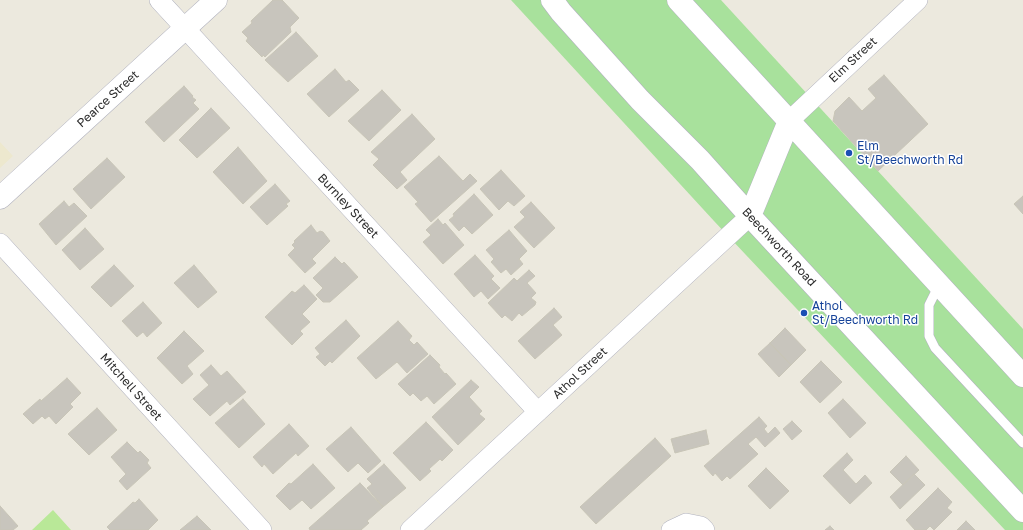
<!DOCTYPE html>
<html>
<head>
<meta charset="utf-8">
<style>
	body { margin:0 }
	canvas { display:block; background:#ece9de }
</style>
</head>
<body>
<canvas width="1023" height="530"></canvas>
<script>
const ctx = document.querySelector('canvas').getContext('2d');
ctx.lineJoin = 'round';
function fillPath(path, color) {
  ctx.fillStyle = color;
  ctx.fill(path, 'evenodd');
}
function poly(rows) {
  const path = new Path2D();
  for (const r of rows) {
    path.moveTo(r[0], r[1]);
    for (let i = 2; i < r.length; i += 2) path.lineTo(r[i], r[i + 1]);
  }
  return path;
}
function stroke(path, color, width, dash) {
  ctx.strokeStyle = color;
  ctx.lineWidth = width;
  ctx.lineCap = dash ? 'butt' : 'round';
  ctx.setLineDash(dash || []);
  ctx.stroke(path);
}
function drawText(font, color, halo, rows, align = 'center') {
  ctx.font = font + ' "Golos Text",sans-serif';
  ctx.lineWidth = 3;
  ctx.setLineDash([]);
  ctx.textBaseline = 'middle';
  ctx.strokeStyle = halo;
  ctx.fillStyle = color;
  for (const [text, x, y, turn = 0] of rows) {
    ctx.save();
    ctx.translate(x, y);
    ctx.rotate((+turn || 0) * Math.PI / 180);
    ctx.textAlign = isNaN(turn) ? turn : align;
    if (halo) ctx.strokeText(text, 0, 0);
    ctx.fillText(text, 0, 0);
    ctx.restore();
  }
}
const education = poly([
	[0,142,13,156,0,168]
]);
const green = poly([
	[511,0,721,0,1023,329,1023,530,1005,530,714,221]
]);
const pitch = poly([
	[53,510,71,530,32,530]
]);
const building = poly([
	[273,0,282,0,299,18,290,27,291,32,265,57,263,55,262,57,246,41,248,38,242,32,252,23,251,21,273,0],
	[296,32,318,56,288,82,265,60,296,32],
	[335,69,346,82,349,80,359,90,329,117,307,94,335,69],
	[884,75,928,124,878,171,833,121,835,111,849,97,862,111,876,98,868,89,884,75],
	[184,86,193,96,192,97,196,100,193,103,199,109,164,142,145,122,184,86],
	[382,90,401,110,369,141,348,121,382,90],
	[211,108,230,128,197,158,179,140,211,108],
	[412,114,435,139,400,172,407,180,397,189,373,165,379,159,371,152,412,114],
	[238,147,267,181,243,204,213,172,238,147],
	[439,156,463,181,470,174,477,181,431,222,415,204,418,202,404,187,439,156],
	[107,158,125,177,91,209,73,189,107,158],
	[501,170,525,196,514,206,508,201,499,210,480,189,501,170],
	[275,184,290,201,286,204,288,206,267,225,250,207,275,184],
	[474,194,493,215,472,234,464,226,459,231,449,220,454,216,453,214,474,194],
	[1023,196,1023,214,1014,204,1023,196],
	[64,201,69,207,74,203,87,216,56,245,39,224,64,201],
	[531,202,555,228,534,248,514,227,525,217,520,212,531,202],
	[438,219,443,225,445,223,464,245,443,264,423,242,431,235,426,230,438,219],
	[311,225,317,233,320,231,323,232,330,241,312,259,316,263,305,273,288,255,295,248,292,245,295,242,294,241,311,225],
	[85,228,104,249,80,270,62,250,85,228],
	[509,230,527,251,519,259,523,264,511,275,506,269,501,273,491,262,494,259,486,250,509,230],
	[475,255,494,276,491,279,500,288,488,299,481,291,474,297,454,274,475,255],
	[335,257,342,264,344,262,358,277,330,302,323,302,316,295,323,288,313,278,335,257],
	[114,265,134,286,111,307,91,287,114,265],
	[194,265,217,292,198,308,174,283,194,265],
	[529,270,535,276,527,283,536,293,531,298,536,302,535,305,522,316,519,313,512,321,505,315,502,318,488,303,514,278,517,281,529,270],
	[304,285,317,299,302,314,310,322,300,331,303,334,292,345,265,317,292,291,295,293,304,285],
	[143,302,162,323,147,337,143,332,137,337,122,321,143,302],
	[554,308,562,317,553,325,562,335,535,359,518,341,554,308],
	[346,320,360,336,332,363,330,361,325,366,316,357,320,354,315,348,346,320],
	[398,321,412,336,409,340,414,345,417,342,428,354,407,373,397,362,376,379,357,358,398,321],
	[785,328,806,350,791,365,770,343,785,328],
	[184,331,204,351,187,366,193,374,182,384,157,358,184,331],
	[770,343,791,365,779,377,758,354,770,343],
	[430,355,440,365,439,367,445,374,446,373,456,384,434,404,427,396,421,401,413,393,410,396,398,384,430,355],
	[821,361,842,382,820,403,800,382,821,361],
	[211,365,221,376,227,371,246,392,230,405,227,401,210,416,193,399,209,385,200,375,211,365],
	[67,378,81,393,70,404,73,407,56,424,49,416,45,419,42,416,33,424,23,414,40,399,41,401,67,378],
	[471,380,479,387,469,397,482,411,479,414,485,419,458,445,432,417,471,380],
	[243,399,265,424,239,448,215,423,243,399],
	[843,399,866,423,850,438,828,413,843,399],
	[97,408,117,430,89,455,68,434,97,408],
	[759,417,767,426,764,429,768,434,775,427,780,433,765,447,756,437,748,444,758,454,730,479,727,476,722,481,715,473,713,476,704,466,759,417],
	[792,421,802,431,792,440,783,429,792,421],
	[426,422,453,450,442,461,440,459,429,469,431,471,420,481,393,453,426,422],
	[289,424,309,446,298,456,296,453,273,474,264,464,262,467,253,457,289,424],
	[351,427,381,461,368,473,358,463,348,472,326,449,351,427],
	[706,430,709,444,675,453,671,439,706,430],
	[655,438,671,456,596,524,580,507,655,438],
	[127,442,138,453,140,451,149,460,147,463,151,468,127,490,119,481,126,474,111,457,127,442],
	[847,453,853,460,843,470,856,484,865,475,872,483,850,504,823,476,847,453],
	[906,456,919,470,903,485,890,472,906,456],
	[313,464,335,488,311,509,302,500,290,510,276,496,289,483,291,484,313,464],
	[384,464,406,488,383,507,367,488,372,484,367,479,384,464],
	[766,468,789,491,770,509,748,486,766,468],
	[914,474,925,485,900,509,890,497,914,474],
	[360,483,383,507,367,521,369,523,361,530,310,530,309,528,360,483],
	[938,488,952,502,947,508,952,512,934,530,930,526,926,530,915,530,906,520,938,488],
	[139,499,158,520,148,530,110,530,107,527,133,502,135,503,139,499],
	[0,506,18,526,13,530,0,530,0,506],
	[197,516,211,530,180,530,197,516],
	[966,521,975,530,957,530,966,521],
	[830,526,834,530,825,530,830,526]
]);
const lane = poly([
	[939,285,929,305,929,336,935,348,1023,443]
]);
const street = poly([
	[159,0,538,412],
	[789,121,918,0],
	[0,243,262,530],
	[410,530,750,216],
	[671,530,686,523,701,526,705,530]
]);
const secondary = poly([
	[552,0,561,12,640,100,700,160,750,216,1023,511],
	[678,0,1023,376],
	[0,198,216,0],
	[750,216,789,121]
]);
const markers = [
	[849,153,4,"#1a4fb4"],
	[804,313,4,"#1a4fb4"]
];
const streetNames = [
	["Elm Street",853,60,-43],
	["Pearce Street",108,99,-42],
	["Burnley Street",348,206,47],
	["Beechworth Road",779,247,47],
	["Athol Street",580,373,-43],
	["Mitchell Street",131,387,48]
];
const transitNames = [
	["Elm",857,146],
	["St/Beechworth Rd",857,160],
	["Athol",812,306],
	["St/Beechworth Rd",812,320]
];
fillPath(education, '#ede8ce');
fillPath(green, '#a8e19c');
fillPath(pitch, '#b9e898');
fillPath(building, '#c8c5bd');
stroke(building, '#c8c5b7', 1);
stroke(lane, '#b1b2be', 10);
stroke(street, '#b1b2be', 20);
stroke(secondary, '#b1b2be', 23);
stroke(lane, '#fff', 9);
stroke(street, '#fff', 19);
stroke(secondary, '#fff', 22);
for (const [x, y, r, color] of markers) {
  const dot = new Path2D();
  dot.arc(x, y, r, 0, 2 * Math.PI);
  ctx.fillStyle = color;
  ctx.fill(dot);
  stroke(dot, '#fff', 1.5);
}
drawText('12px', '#2b2b2b', '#fff', streetNames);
drawText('12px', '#164399', '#fff', transitNames, 'left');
</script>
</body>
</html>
